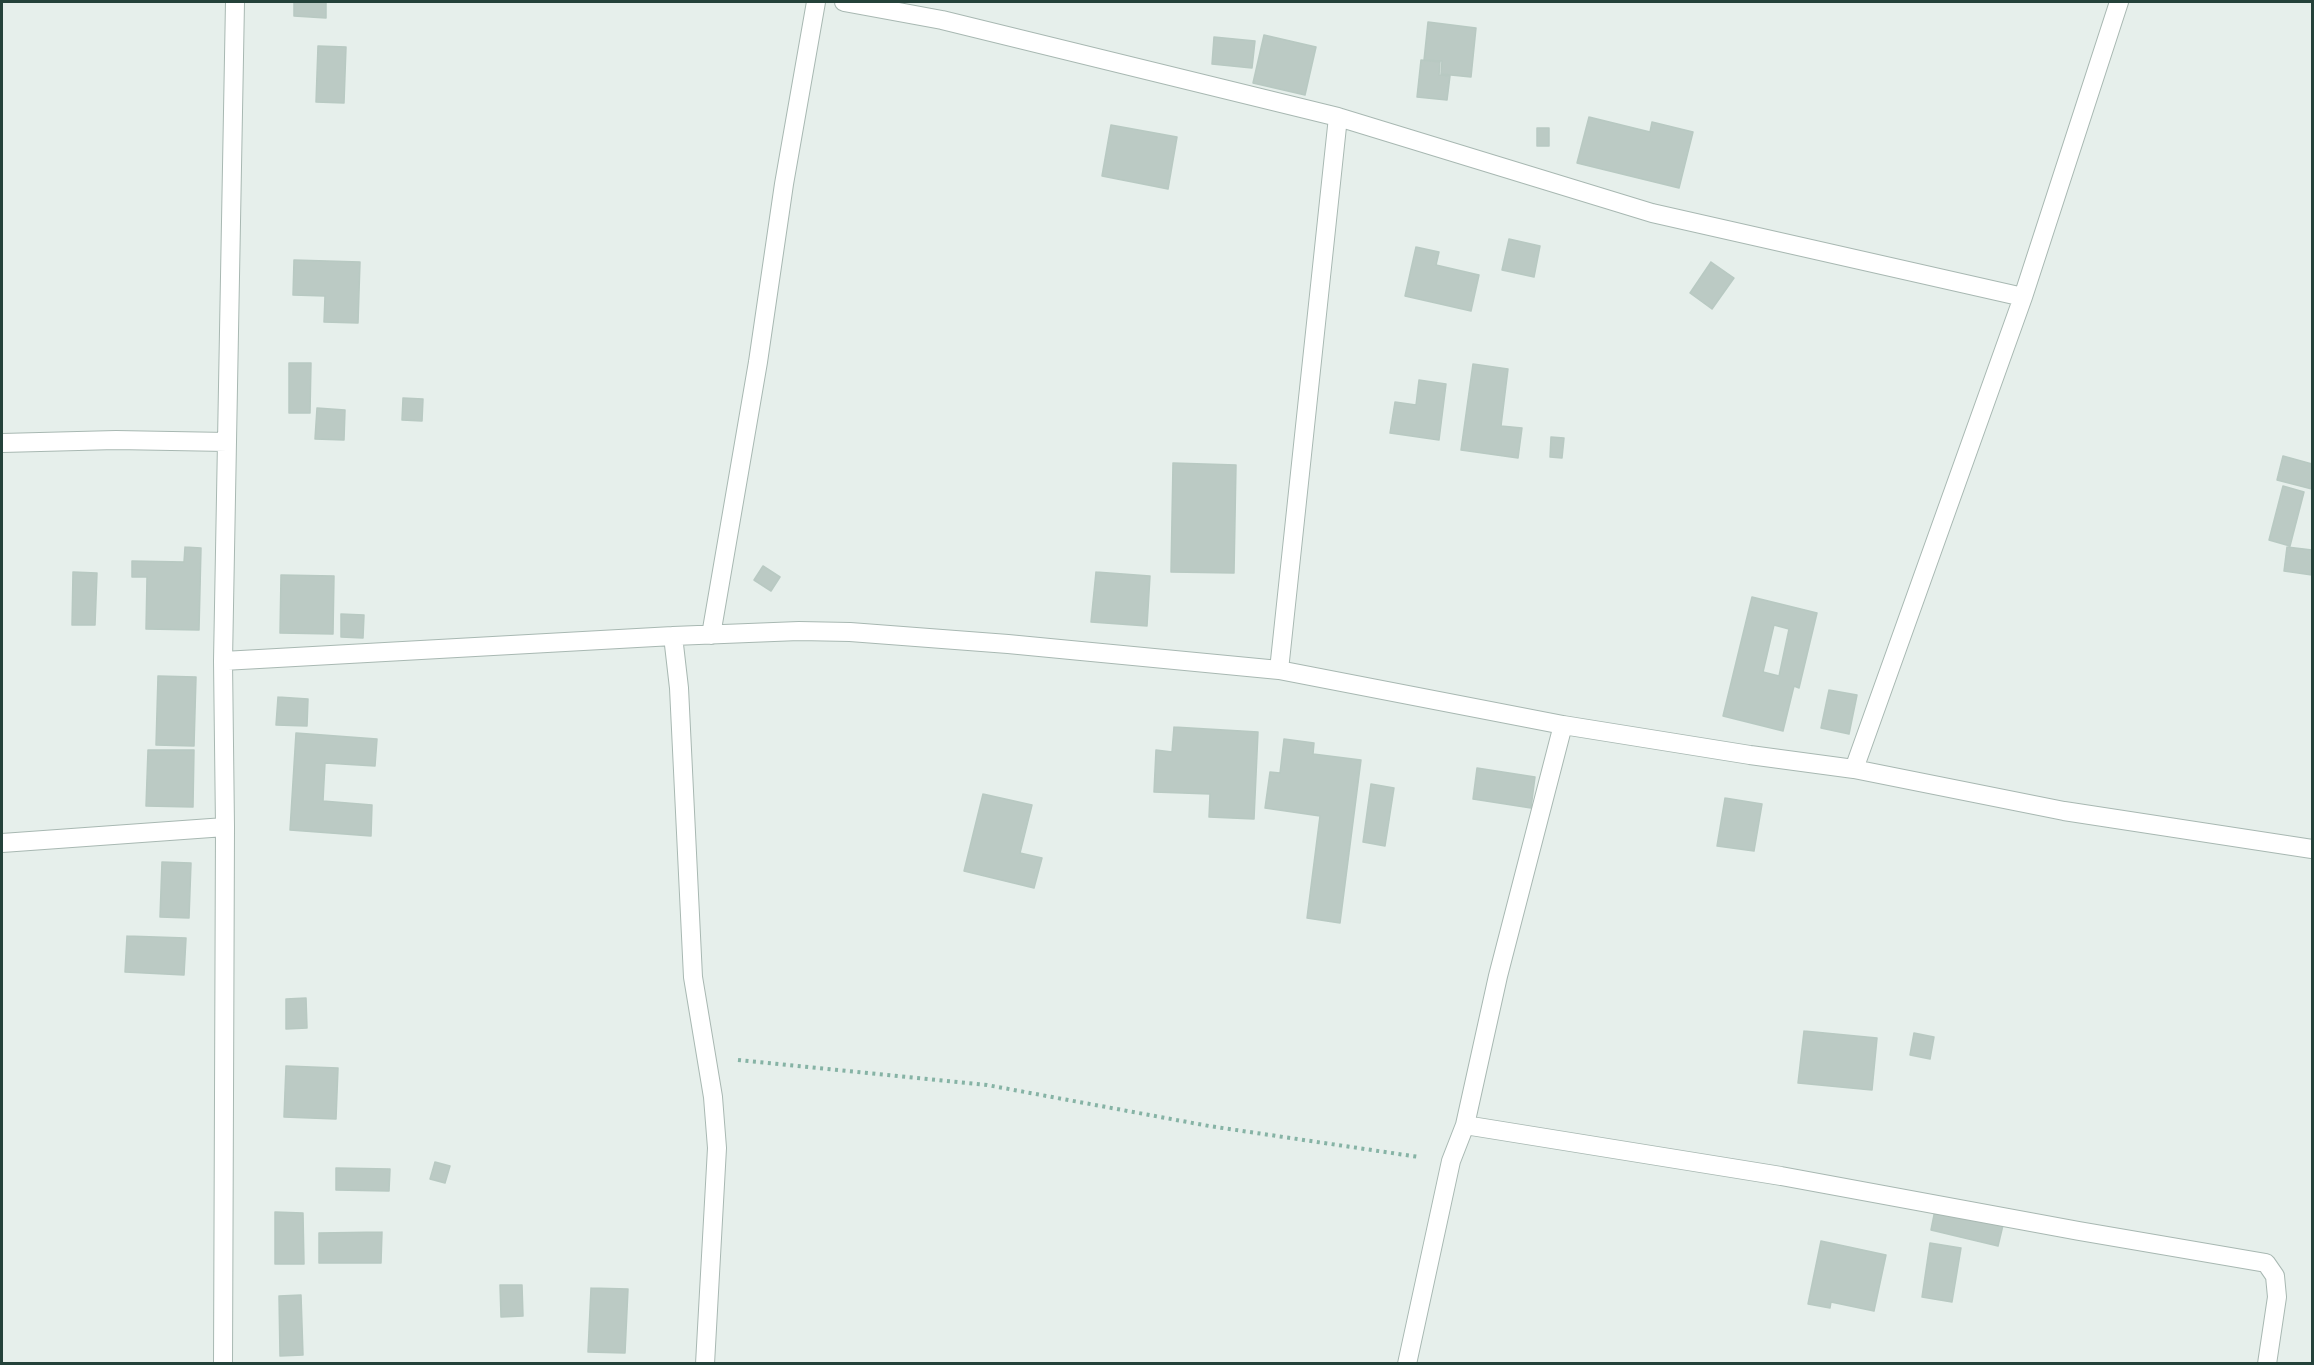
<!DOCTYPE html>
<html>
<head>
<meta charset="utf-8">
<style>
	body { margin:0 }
	#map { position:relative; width:2314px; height:1365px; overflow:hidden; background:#e6efeb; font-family:"PT Sans",sans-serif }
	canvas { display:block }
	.frame { position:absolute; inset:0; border:3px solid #24423a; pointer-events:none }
</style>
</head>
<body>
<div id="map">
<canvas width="2314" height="1365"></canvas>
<div class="frame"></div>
</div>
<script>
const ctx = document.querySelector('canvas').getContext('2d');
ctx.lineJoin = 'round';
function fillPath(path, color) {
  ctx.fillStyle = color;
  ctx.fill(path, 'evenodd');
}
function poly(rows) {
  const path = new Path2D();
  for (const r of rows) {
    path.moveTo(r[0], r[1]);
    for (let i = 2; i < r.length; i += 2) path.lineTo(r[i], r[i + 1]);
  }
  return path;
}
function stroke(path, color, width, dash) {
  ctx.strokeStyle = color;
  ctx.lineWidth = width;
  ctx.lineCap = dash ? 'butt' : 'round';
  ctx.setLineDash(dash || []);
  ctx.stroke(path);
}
const building = poly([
	[294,2,326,2,326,18,294,16,294,2],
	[1428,22,1476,28,1471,77,1441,74,1442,61,1424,60,1428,22],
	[1264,35,1316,47,1305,95,1253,83,1264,35],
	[1214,37,1255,41,1252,68,1212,64,1214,37],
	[318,46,346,47,344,103,316,102,318,46],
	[1421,60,1440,62,1439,75,1450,76,1447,100,1417,97,1421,60],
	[1589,117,1650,132,1652,122,1693,132,1679,188,1577,163,1589,117],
	[1111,125,1177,137,1168,189,1102,176,1111,125],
	[1537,128,1549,128,1549,146,1537,146,1537,128],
	[1509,239,1540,246,1534,277,1502,270,1509,239],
	[1416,247,1439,252,1436,265,1479,275,1471,311,1405,296,1416,247],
	[294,260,360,262,358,323,324,322,325,296,293,295,294,260],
	[1711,262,1734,278,1712,309,1690,293,1711,262],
	[289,363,311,363,310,413,289,413,289,363],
	[1473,364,1508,369,1501,426,1522,428,1518,458,1461,450,1473,364],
	[1419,380,1446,384,1439,440,1390,433,1395,402,1416,405,1419,380],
	[403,398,423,399,422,421,402,420,403,398],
	[317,408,345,410,344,440,315,439,317,408],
	[1551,437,1564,438,1562,458,1550,457,1551,437],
	[2283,456,2312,464,2312,489,2277,480,2283,456],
	[1173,463,1236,465,1234,573,1171,572,1173,463],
	[2283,486,2304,492,2290,546,2269,540,2283,486],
	[185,547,201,548,199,630,146,629,147,577,132,577,132,561,184,562,185,547],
	[2287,547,2312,550,2312,575,2284,571,2287,547],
	[763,566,780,577,771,591,754,580,763,566],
	[73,572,97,573,95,625,72,625,73,572],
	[1096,572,1150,576,1147,626,1091,622,1096,572],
	[281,575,334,576,333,634,280,633,281,575],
	[1752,597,1817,613,1799,688,1794,686,1783,731,1723,716,1752,597],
	[1774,625,1789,629,1779,676,1763,672,1774,625],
	[341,614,364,615,363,638,341,637,341,614],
	[158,676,196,677,194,746,156,745,158,676],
	[1829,690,1857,695,1849,734,1821,728,1829,690],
	[278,697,308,699,307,726,276,725,278,697],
	[1174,727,1258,732,1254,819,1209,817,1210,794,1154,792,1156,750,1172,752,1174,727],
	[296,733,377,739,375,766,325,763,323,801,372,805,371,836,290,830,296,733],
	[1284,739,1314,743,1313,754,1361,760,1340,923,1307,918,1320,816,1265,808,1270,772,1280,773,1284,739],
	[148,750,194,750,193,807,146,806,148,750],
	[1477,768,1535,777,1531,808,1473,799,1477,768],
	[1371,784,1394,788,1385,846,1363,842,1371,784],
	[983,794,1032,805,1020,853,1042,858,1034,888,964,871,983,794],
	[1725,798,1762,804,1754,851,1717,846,1725,798],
	[162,862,191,863,189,918,160,917,162,862],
	[127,936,186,938,184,975,125,972,127,936],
	[306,998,307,1028,286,1029,286,999,306,998],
	[1804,1031,1877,1038,1872,1090,1798,1083,1804,1031],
	[1914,1033,1934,1037,1930,1059,1910,1055,1914,1033],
	[286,1066,338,1068,336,1119,284,1117,286,1066],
	[435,1162,450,1166,445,1183,430,1179,435,1162],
	[336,1168,390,1169,389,1191,336,1190,336,1168],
	[1936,1205,2004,1221,1998,1246,1931,1230,1936,1205],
	[275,1212,303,1213,304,1264,275,1264,275,1212],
	[382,1232,381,1263,319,1263,319,1233,382,1232],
	[1821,1241,1886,1255,1874,1311,1831,1302,1830,1308,1808,1304,1821,1241],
	[1930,1243,1961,1248,1952,1302,1922,1297,1930,1243],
	[500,1285,522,1285,523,1316,501,1317,500,1285],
	[591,1288,628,1289,625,1353,588,1352,591,1288],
	[301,1295,303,1355,280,1356,279,1296,301,1295]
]);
const path = poly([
	[738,1060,987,1085,1209,1126,1419,1157]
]);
const minor = poly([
	[844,2,942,20,1338,117,1652,213,2023,297],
	[2,443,116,440,227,442],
	[711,635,758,362,784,184,816,2],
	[673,636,679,688,693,977,713,1097,717,1148,705,1364],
	[223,661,673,636,799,631,850,632,1008,644,1279,670,1563,725,1750,755,1854,769,2064,811,2312,849],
	[1279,670,1338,117],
	[1854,769,2023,297,2119,2],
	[2,843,225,827],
	[1465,1125,1781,1176,2079,1231,2266,1263,2275,1276,2277,1297,2267,1364],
	[223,1364,225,827,223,661,235,2],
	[1407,1364,1451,1161,1465,1125,1498,976,1563,725]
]);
fillPath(building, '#bbcac4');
stroke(building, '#b8c9c2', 1.5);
stroke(minor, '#a8b8b2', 20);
stroke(path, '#86b3a5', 4, [3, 4.5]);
stroke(minor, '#fff', 18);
</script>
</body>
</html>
